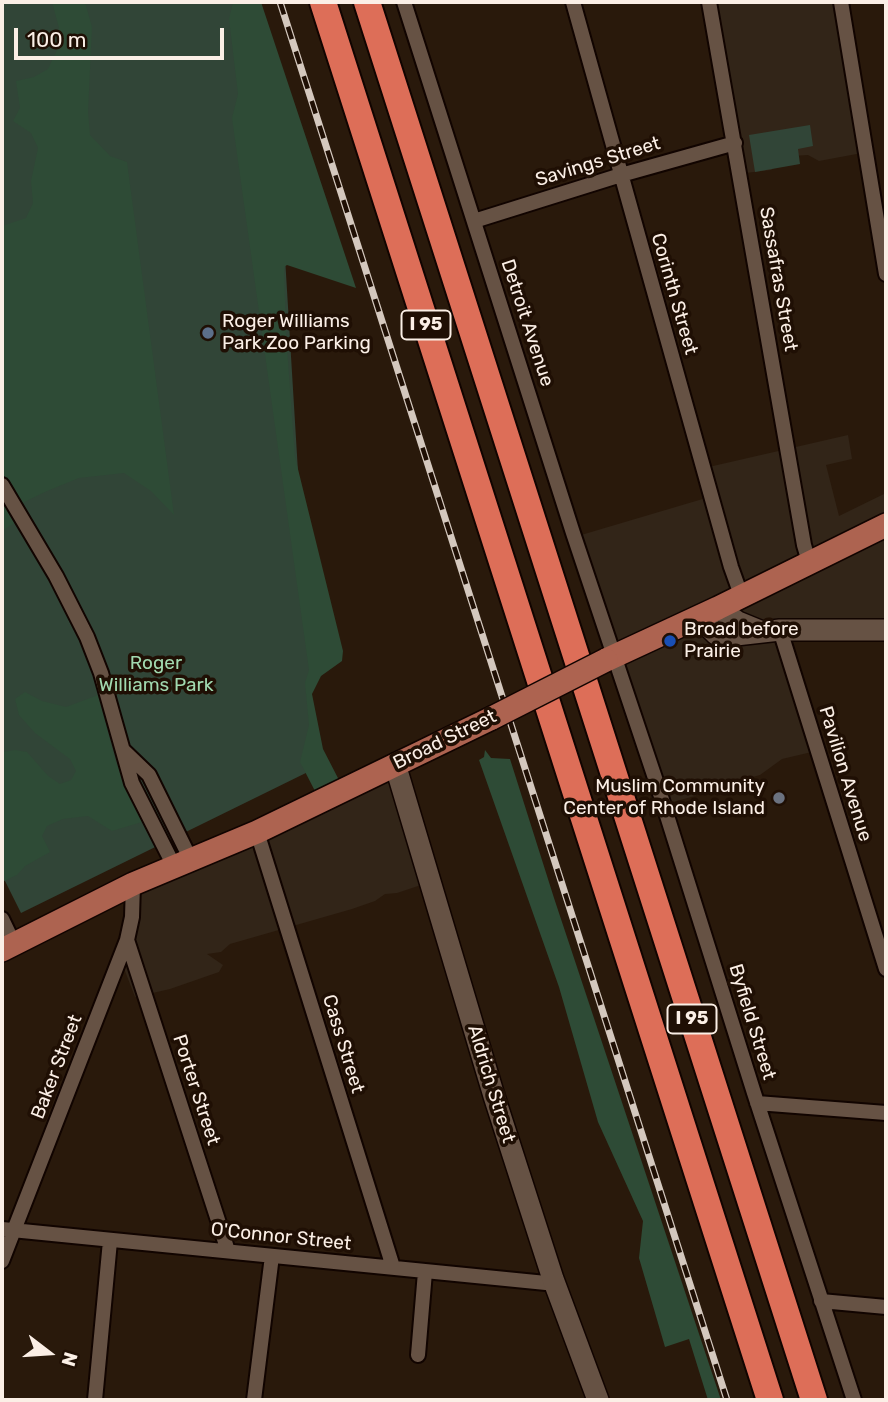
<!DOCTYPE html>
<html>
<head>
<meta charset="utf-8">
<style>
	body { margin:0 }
	#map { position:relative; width:888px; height:1402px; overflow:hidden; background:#29190b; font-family:Rubik,sans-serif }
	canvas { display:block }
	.frame { position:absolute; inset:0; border:4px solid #fbefe6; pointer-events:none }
	.north { position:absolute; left:14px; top:1318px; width:70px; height:70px; -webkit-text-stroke:5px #1f0f04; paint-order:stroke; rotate:107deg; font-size:19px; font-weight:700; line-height:28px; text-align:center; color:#fbefe6 }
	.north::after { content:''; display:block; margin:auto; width:24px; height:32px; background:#fbefe6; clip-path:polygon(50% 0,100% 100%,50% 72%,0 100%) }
	.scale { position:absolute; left:14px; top:28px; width:210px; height:32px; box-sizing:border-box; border:4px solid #fbefe6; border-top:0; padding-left:9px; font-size:21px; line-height:24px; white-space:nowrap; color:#fbefe6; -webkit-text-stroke:5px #1f0f04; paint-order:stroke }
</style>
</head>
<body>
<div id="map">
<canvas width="888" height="1402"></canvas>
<div class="frame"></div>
<div class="north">N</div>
<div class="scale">100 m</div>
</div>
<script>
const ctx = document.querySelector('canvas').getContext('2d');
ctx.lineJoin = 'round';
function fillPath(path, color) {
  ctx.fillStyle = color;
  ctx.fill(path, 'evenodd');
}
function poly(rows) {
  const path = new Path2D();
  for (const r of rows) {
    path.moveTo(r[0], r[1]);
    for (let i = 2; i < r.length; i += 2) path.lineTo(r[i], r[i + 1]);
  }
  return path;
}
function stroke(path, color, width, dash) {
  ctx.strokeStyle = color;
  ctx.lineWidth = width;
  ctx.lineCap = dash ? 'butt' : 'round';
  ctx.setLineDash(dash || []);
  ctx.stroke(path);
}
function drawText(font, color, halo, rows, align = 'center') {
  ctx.font = font + ' Rubik,sans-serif';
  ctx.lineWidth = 7;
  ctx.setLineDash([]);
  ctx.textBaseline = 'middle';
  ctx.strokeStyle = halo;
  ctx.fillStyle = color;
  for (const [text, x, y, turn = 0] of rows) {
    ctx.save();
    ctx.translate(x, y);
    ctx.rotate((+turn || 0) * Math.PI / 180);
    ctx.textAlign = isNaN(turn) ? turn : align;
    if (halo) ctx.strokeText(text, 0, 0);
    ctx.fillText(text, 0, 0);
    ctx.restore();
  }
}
const commercial = poly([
	[707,2,841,2,862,153,819,161,808,155,792,156,771,170,737,174],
	[848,435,852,459,826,465,839,516,886,493,886,631,783,625,816,751,782,759,760,775,745,779,737,779,728,784,706,788,695,796,665,804,571,538,706,498,700,469],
	[389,760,427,883,397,893,385,894,375,901,352,909,230,944,221,952,207,954,223,965,219,972,170,989,135,997,120,958,139,889]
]);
const green = poly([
	[2,2,260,2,272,43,316,768,21,913,2,875],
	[810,125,813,146,798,149,800,164,755,172,749,135]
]);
const forest = poly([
	[52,2,85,2,92,27,88,112,90,135,110,156,127,162,174,515,151,491,124,473,79,478,47,491,16,506,16,522,2,531,2,226,26,218,33,203,31,181,38,148,31,133,13,121,20,108,16,81,34,77,48,69,59,46,59,28],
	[233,2,261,2,356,288,287,265,284,267,286,334,295,457,343,651,342,661,321,676,312,694,323,749,340,782,316,793,300,762,309,725,305,683,309,670,232,118,238,94,229,19],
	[25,692,42,701,66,707,98,695,116,763,142,822,112,831,88,816,63,819,47,826,42,836,50,852,25,866,17,875,2,882,2,752,15,750,27,752,48,776,60,784,71,780,76,771,70,759,35,733,19,715,15,699],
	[485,750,491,758,510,759,554,898,721,1400,708,1400,689,1339,665,1347,639,1258,643,1221,598,1122,559,987,479,760,484,757]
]);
const street = poly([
	[404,2,573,533,658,787,754,1093,854,1400],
	[573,2,731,567,741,595],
	[709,2,804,545,809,562],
	[841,2,886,274],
	[474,221,621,175,735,143],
	[2,485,56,576,87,637,101,673,132,783,174,866],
	[780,630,886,969],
	[124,751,149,775,191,860],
	[257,832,393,1267],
	[2,919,14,944],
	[127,940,228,1251],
	[757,1103,886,1113],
	[2,1229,556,1284],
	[2,1261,127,940,132,917,133,884],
	[821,1301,886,1307],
	[418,1355,425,1272],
	[95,1400,110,1241],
	[254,1400,272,1256]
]);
const secondary = poly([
	[718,608,738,622,760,631],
	[699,617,716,634,727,636,780,630,886,630],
	[395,764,494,1096,553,1279,598,1400]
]);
const primary = poly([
	[606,660,718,608,886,525],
	[2,950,133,884,257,832,492,718]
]);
const highway = poly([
	[323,2,770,1400],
	[367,2,814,1400]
]);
const rail = poly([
	[280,2,727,1400]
]);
const primaryBridge = poly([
	[492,718,606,660]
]);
const markers = [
	[208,333,7,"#5c6f8a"],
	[670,641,7,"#1a4fb4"],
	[779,798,7,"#6b7280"]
];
const shields = [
	[426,325,49],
	[692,1019,49]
];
const shieldNames = [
	["I 95",426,325],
	["I 95",692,1019]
];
const streetNames = [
	["Savings Street",598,162,-17],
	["Sassafras Street",778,279,80],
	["Corinth Street",674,294,74],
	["Detroit Avenue",527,323,72],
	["Broad Street",445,740,-26],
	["Pavilion Avenue",845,774,73],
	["Byfield Street",752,1022,73],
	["Cass Street",343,1044,73],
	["Baker Street",57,1067,-69],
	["Aldrich Street",491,1084,73],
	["Porter Street",196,1090,72],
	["O'Connor Street",281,1237,6]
];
const poiNames = [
	["Roger Williams",222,322],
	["Park Zoo Parking",222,344],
	["Broad before",684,630],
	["Prairie",684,652],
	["Muslim Community",765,787,"right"],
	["Center of Rhode Island",765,809,"right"]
];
const parkNames = [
	["Roger",156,664],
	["Williams Park",156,686]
];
fillPath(commercial, '#322518');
fillPath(green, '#314537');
fillPath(forest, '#2e4b36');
stroke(street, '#110400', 18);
stroke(secondary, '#110400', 24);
stroke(primary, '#110400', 26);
stroke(highway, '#110400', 30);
stroke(street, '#665244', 14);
stroke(secondary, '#665244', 21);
stroke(primary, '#ad6350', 23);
stroke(highway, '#dd6e58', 26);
stroke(rail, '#d4c8be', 7);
stroke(rail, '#1f0f04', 4.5, [13]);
stroke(primaryBridge, '#110400', 26, []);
stroke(primaryBridge, '#ad6350', 23);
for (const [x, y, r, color] of markers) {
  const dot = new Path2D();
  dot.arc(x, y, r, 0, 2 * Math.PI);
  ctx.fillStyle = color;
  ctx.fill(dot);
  stroke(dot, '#1f0f04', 2.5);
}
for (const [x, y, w] of shields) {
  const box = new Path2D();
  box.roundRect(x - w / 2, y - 14.5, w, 29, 5);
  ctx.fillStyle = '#1f0f04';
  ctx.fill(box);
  stroke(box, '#fbefe6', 2);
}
drawText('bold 18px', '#fbefe6', null, shieldNames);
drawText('19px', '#fbefe6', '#1f0f04', streetNames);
drawText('19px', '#fbefe6', '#1f0f04', poiNames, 'left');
drawText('19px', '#a1d9b0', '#1f0f04', parkNames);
</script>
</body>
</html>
